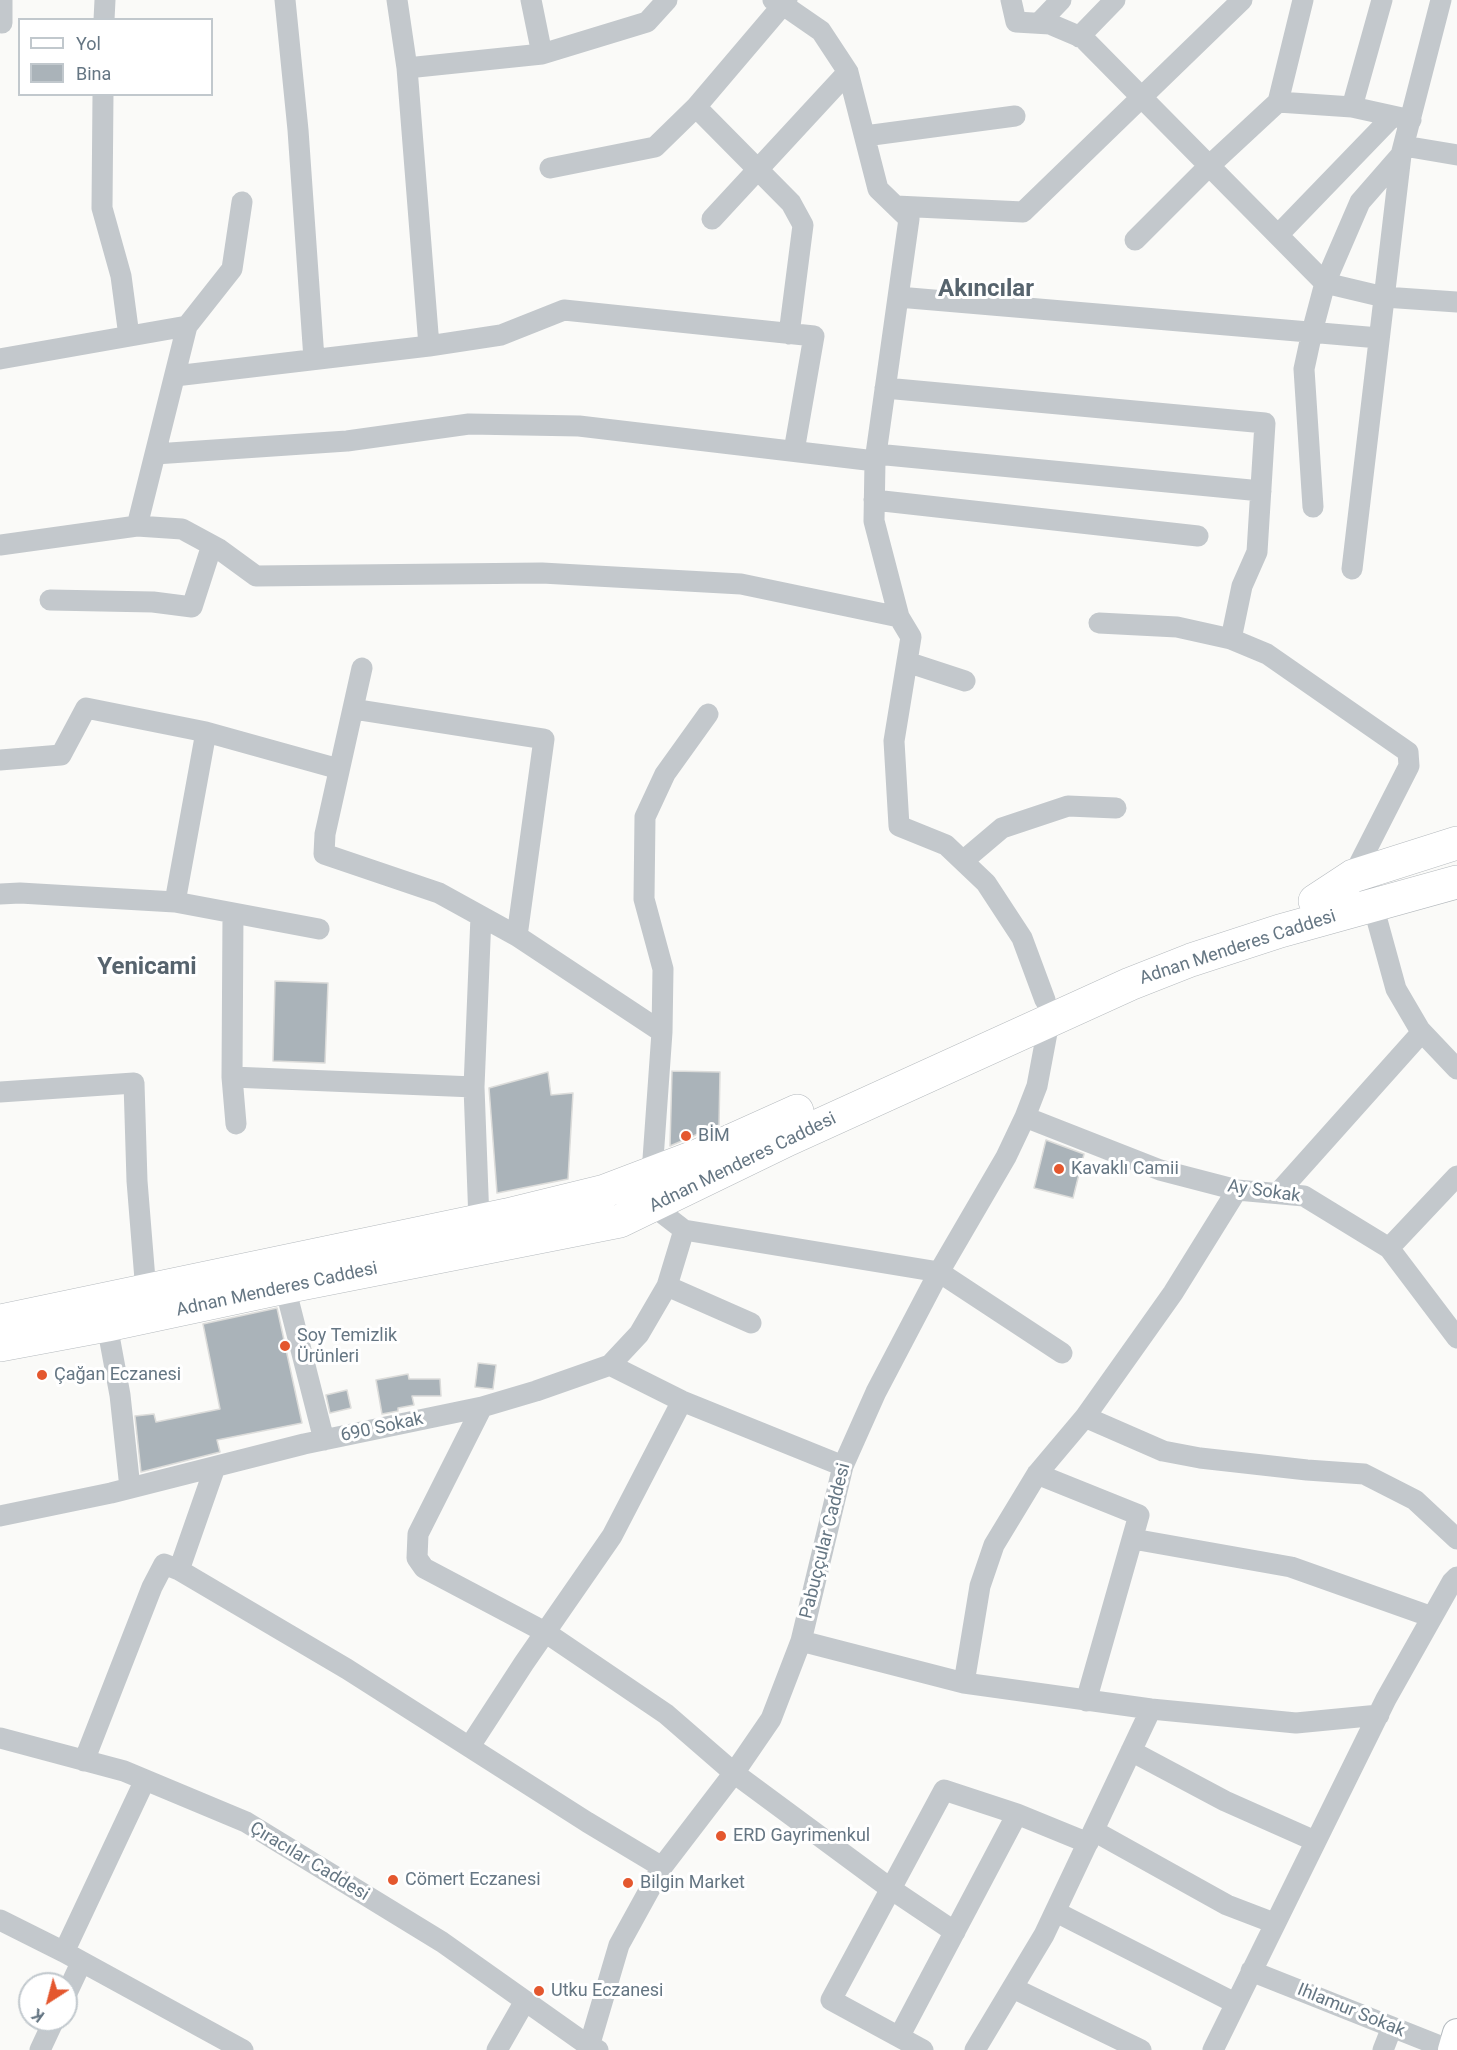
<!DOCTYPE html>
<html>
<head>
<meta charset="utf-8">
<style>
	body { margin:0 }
	#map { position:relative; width:1457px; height:2050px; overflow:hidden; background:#fafaf8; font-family:Roboto,sans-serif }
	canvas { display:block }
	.legend { position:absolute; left:18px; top:18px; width:195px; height:78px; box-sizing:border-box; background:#fff; border:2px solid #c1c8cd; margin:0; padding:8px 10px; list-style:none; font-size:18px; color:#657683 }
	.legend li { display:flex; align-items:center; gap:12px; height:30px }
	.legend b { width:30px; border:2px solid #c1c8cd }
	.north { position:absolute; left:18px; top:1972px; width:60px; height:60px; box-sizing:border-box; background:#fff; border:2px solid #c1c8cd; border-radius:50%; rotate:216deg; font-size:16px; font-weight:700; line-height:24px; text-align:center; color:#657683 }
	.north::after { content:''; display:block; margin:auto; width:21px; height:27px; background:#e4572e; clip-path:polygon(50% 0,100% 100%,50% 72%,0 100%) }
</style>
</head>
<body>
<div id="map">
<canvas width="1457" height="2050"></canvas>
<ul class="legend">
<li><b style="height:8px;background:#fff"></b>Yol</li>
<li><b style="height:16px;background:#aab3b9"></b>Bina</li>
</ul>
<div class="north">K</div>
</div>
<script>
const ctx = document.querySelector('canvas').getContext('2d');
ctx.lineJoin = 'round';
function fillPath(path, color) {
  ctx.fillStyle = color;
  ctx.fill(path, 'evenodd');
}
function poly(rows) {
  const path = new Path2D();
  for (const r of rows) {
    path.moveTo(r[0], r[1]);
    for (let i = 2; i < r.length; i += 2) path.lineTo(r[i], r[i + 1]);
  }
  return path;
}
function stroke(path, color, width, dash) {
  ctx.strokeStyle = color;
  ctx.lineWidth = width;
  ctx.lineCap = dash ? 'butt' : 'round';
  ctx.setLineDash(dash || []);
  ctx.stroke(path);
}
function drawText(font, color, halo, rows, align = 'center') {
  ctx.font = font + ' Roboto,sans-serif';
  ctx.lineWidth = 6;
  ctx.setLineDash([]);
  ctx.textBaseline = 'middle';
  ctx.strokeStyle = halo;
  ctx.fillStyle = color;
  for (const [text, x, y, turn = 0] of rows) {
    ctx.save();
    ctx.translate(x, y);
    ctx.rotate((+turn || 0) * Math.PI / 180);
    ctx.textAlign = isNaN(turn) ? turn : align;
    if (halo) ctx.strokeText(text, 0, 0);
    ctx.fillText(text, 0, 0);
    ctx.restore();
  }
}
const building = poly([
	[275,981,328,983,325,1063,273,1061,275,981],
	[672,1071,720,1072,719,1125,670,1146,672,1071],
	[548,1072,551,1095,573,1093,568,1179,497,1193,489,1088,548,1072],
	[1046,1140,1084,1154,1073,1198,1034,1188,1046,1140],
	[277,1308,302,1423,217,1440,220,1452,141,1472,135,1416,154,1414,156,1422,220,1409,203,1324,277,1308],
	[478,1363,496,1365,493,1389,475,1387,478,1363],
	[408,1374,409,1379,440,1379,441,1396,412,1396,414,1405,398,1408,398,1411,382,1414,376,1380,408,1374],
	[347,1390,351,1408,330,1413,326,1395,347,1390]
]);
const street = poly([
	[2,0,2,23],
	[285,0,298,130,314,359],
	[397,0,407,68,429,346],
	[531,0,542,54],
	[773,0,782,4,821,31,848,72,878,189,909,219,875,461,874,521,899,617,911,637,894,741,899,826,946,845,986,883,1022,938,1045,1000],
	[1011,0,1016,22,1050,24,1083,38,1325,283,1384,297,1457,302],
	[104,20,105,0],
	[1039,23,1061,0],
	[1079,37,1115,0],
	[407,68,542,54,647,22,667,0],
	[103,94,102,208,121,276,129,336],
	[1278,102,1303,0],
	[696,107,791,203,803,225,789,334],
	[1352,107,1382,0],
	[865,136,1015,116],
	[1404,146,1457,155],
	[550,168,655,147,696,107,787,0],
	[896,206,1023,212,1242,0],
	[712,219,848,72],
	[1278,235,1393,116],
	[1135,240,1209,166,1278,102,1352,107,1411,120],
	[898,297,1379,338],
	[187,326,232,269,242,202],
	[0,359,187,326,137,526,0,545],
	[175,376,429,346,501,335,564,310,814,336,794,451],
	[885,388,1265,423,1257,552,1242,586,1231,639],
	[155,454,347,441,469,424,579,426,875,461],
	[876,454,1261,491],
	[874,500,1198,536],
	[1313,507,1304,369,1312,332,1325,283,1360,202,1401,155],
	[137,526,182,529,219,549,256,576,542,573,741,584,899,617],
	[1352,569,1401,155,1441,0],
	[50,600,153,602,192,607,212,545],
	[1099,623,1177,627,1231,639,1267,654,1408,752,1409,766,1353,876],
	[907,662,965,681],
	[362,668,325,834,324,854,439,893,517,936,662,1032],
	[353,709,544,739,517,936],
	[0,760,61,755,86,708,206,732,339,769],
	[963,861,1002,828,1068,806,1116,808],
	[0,894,20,893,175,902,319,929],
	[175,902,206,732],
	[1374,909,1396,989,1420,1030,1457,1069],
	[233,913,232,1077,236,1124],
	[232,1077,474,1087],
	[0,1092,134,1083,137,1181,146,1292],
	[1025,1117,1160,1170,1237,1190,1304,1196,1389,1248,1457,1338],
	[652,1173,662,1032,663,969,644,899,645,817,665,774,708,714],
	[1278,1193,1422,1032],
	[653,1206,684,1230,939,1272,1062,1353],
	[479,1221,474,1087,481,916],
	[1389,1248,1457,1176],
	[667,1286,751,1323],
	[285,1287,324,1440],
	[107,1325,120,1395,130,1488],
	[610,1365,682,1401,843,1466],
	[482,1407,418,1534,417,1558,424,1568,545,1632,666,1714,734,1773,891,1889,955,1932],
	[1085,1417,1163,1451,1200,1458,1307,1470,1364,1474,1415,1500,1457,1539],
	[1037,1474,1139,1515,1086,1701],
	[0,1516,111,1493,304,1444,482,1407,536,1391,610,1365,639,1334,667,1286,684,1230],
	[1133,1539,1291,1567,1432,1617],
	[179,1570,215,1467],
	[801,1641,964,1683,1151,1709,1296,1723,1379,1715],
	[964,1683,980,1586,994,1545,1037,1474,1085,1417,1173,1293,1237,1190],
	[0,1738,124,1771,246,1822,442,1942,589,2046,598,2050],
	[470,1746,524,1663,612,1536,682,1401],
	[1131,1751,1225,1801,1315,1841],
	[84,1761,152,1587,164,1564,179,1570,347,1669,587,1822,662,1867],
	[1094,1831,1227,1905,1274,1923],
	[1056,1912,1235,2003],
	[0,1920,64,1952,243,2050],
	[64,1952,145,1780],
	[1251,1971,1450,2050],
	[1013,1988,1141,2050],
	[66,1995,81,1963],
	[899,2037,1017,1814],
	[40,2050,54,2020],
	[497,2050,525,2001],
	[588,2050,619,1945,662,1867,734,1773,771,1719,801,1641,843,1466,876,1392,939,1272,1006,1157,1025,1117,1037,1086,1049,1022],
	[923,2050,831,2000,944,1790,1017,1814,1088,1843],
	[975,2050,1044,1935,1151,1709],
	[1213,2050,1386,1699,1452,1582,1457,1577],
	[1383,2050,1392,2027]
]);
const secondary = poly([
	[1452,2050,1457,2033]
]);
const primary = poly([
	[1315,901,1353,876,1457,843],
	[0,1321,507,1215,605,1191,697,1156,797,1111],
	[0,1345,107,1325,285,1287,620,1221,789,1139,1130,984,1191,960,1280,931,1457,882]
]);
const markers = [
	[686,1136,6,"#e4572e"],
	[1059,1169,6,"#e4572e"],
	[285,1346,6,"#e4572e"],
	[42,1375,6,"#e4572e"],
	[721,1836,6,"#e4572e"],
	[393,1880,6,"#e4572e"],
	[628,1883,6,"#e4572e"],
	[539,1991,6,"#e4572e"]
];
const streetNames = [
	["Adnan Menderes Caddesi",1238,948,-18],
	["Adnan Menderes Caddesi",743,1163,-26],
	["Ay Sokak",1264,1192,8],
	["Adnan Menderes Caddesi",277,1290,-12],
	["690 Sokak",382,1428,-12],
	["Pabuççular Caddesi",826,1541,-76],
	["Çıracılar Caddesi",309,1862,31],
	["Ihlamur Sokak",1351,2011,22]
];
const poiNames = [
	["BİM",698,1136],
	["Kavaklı Camii",1071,1169],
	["Soy Temizlik",297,1336],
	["Ürünleri",297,1357],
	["Çağan Eczanesi",54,1375],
	["ERD Gayrimenkul",733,1836],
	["Cömert Eczanesi",405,1880],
	["Bilgin Market",640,1883],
	["Utku Eczanesi",551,1991]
];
const districtNames = [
	["Akıncılar",986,290],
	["Yenicami",147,968]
];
fillPath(building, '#aab3b9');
stroke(building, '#dcdcda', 1.5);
stroke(secondary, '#b3babf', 30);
stroke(primary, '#b5babe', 34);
stroke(street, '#c3c8cc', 21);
stroke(secondary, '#fff', 28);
stroke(primary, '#fff', 33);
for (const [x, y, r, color] of markers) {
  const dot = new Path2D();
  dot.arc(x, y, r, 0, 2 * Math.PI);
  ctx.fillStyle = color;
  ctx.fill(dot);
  stroke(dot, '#fff', 2);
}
drawText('18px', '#657683', '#fff', streetNames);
drawText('18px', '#657683', '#fff', poiNames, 'left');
drawText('bold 24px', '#57646e', '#fff', districtNames);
</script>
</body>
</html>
